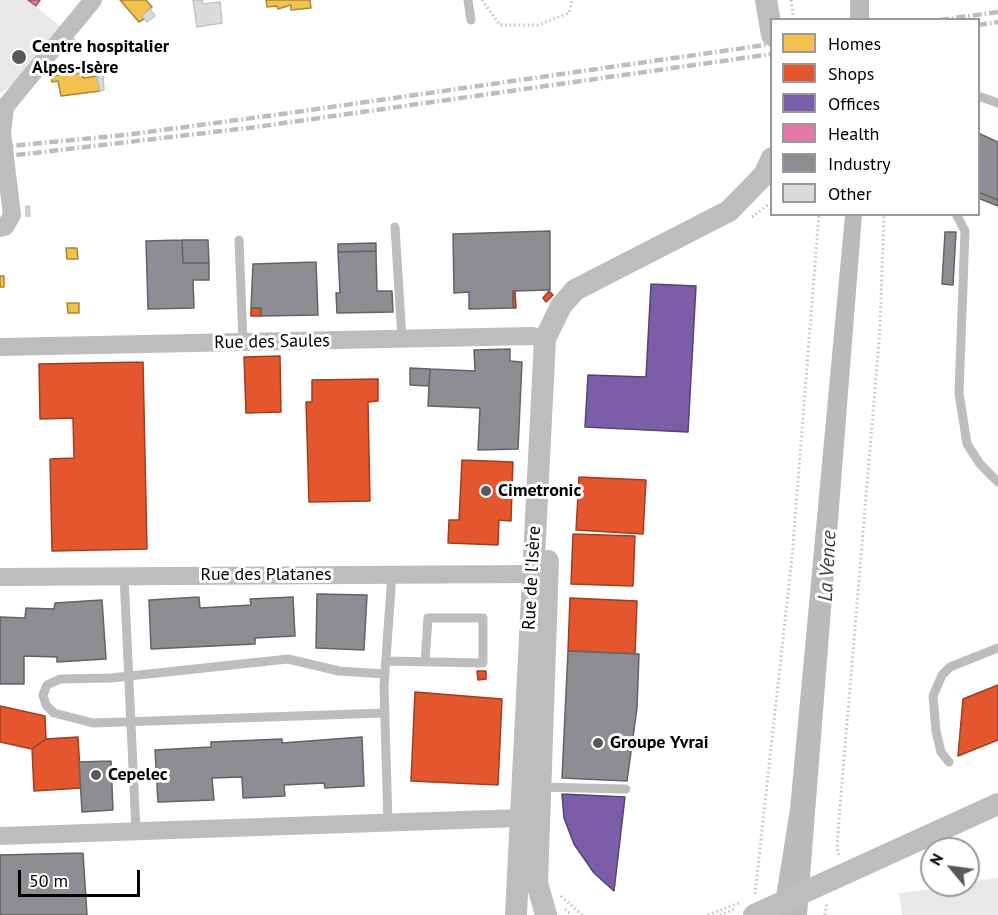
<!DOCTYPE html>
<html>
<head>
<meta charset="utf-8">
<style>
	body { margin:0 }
	#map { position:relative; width:998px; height:915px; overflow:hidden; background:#fff; font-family:"PT Sans",sans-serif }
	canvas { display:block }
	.legend { position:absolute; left:770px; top:18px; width:210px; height:198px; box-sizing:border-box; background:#fff; border:2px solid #999; margin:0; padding:8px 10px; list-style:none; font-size:18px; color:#000 }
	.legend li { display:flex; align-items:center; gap:12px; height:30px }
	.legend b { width:30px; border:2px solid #999 }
	.north { position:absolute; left:920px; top:837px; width:60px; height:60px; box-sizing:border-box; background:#fff; border:2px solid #999; border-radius:50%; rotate:299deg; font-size:16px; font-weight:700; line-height:24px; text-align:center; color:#000 }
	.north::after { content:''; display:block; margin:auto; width:21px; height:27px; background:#595959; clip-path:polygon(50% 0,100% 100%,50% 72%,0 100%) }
	.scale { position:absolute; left:18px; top:870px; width:122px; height:27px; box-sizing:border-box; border:3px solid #000; border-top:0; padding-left:8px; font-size:18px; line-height:21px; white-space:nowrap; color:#000; -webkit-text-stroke:4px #fff; paint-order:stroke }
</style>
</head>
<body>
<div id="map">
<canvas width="998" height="915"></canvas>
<ul class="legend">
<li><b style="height:16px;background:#f2c14e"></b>Homes</li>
<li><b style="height:16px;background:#e4572e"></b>Shops</li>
<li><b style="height:16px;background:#7b5ea7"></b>Offices</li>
<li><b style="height:16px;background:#e377a8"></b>Health</li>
<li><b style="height:16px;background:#8d8d92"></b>Industry</li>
<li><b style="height:16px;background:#dbdbdb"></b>Other</li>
</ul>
<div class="north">N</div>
<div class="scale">50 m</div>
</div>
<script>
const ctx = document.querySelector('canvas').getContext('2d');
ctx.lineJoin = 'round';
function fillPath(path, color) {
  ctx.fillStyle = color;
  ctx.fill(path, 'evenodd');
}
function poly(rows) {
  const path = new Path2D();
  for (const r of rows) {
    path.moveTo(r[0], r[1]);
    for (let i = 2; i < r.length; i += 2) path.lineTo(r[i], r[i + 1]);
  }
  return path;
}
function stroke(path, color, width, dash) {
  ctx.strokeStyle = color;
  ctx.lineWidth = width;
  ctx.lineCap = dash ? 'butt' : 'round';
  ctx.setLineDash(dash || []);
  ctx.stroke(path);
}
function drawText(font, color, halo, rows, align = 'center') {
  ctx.font = font + ' "PT Sans",sans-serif';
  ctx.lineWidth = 6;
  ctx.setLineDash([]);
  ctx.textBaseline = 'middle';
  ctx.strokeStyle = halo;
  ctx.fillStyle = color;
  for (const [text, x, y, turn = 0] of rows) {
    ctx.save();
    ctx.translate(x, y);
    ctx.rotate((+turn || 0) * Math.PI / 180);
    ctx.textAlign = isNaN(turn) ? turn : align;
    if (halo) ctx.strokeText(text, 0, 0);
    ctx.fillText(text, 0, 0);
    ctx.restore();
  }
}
const green = poly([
	[0,0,28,0,60,26,59,33,19,81,0,93],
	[998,878,998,915,902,915,899,893,968,885,968,882]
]);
const water = poly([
	[850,0,869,0,869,19,850,19],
	[845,215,862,215,807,915,773,915,790,809]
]);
const homes = poly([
	[120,0,146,0,152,7,142,16,144,19,139,22,120,0],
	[266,0,310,0,311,8,291,10,291,5,278,9,277,6,267,7,266,0],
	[82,73,83,78,97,76,100,91,61,96,58,81,52,82,51,76,82,73],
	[66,248,77,248,78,259,67,259,66,248],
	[0,276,4,276,4,287,0,287,0,276],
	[67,303,79,303,79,313,68,313,67,303]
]);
const shops = poly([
	[513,291,515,291,516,308,513,308,513,291],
	[549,291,553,295,546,302,543,298,549,291],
	[251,308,261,308,261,316,251,316,251,308],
	[280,356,281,412,246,413,244,357,280,356],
	[143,362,147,549,52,551,50,459,74,458,73,418,40,419,39,364,143,362],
	[378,379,378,401,368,402,370,501,309,502,306,402,312,402,312,380,378,379],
	[462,460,513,462,511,521,499,520,498,545,448,543,449,520,459,520,462,460],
	[579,477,646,480,643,534,576,530,579,477],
	[573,534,635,536,633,586,571,584,573,534],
	[570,598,637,601,635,654,568,651,570,598],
	[477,671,486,671,486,679,478,680,477,671],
	[998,685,998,740,958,756,963,699,998,685],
	[415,692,502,699,498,785,411,781,415,692],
	[0,706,45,716,46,739,32,749,0,742,0,706],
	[78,737,81,788,34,791,32,749,46,739,78,737]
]);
const offices = poly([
	[651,284,696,286,688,432,585,427,588,375,646,377,651,284],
	[562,794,625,797,614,891,594,873,574,844,564,818,562,794]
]);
const health = poly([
	[28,0,40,0,36,6,28,0]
]);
const industry = poly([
	[978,133,998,142,998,200,978,192,978,133],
	[978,192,998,200,998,206,978,198,978,192],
	[550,231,550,290,513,291,513,308,469,309,469,292,454,293,453,234,550,231],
	[945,232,956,232,953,285,942,284,945,232],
	[182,240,208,240,209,263,183,263,182,240],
	[182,240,183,263,209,263,209,280,193,280,194,308,148,309,146,241,182,240],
	[376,243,376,251,338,252,338,244,376,243],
	[376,251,377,291,392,291,393,312,337,313,336,293,340,293,338,252,376,251],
	[316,262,318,315,261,316,261,308,251,308,253,264,316,262],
	[510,349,510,361,522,362,518,449,478,450,480,408,428,406,430,369,475,371,474,350,510,349],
	[410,368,430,369,429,386,410,385,410,368],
	[317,594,367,595,364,650,316,648,317,594],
	[199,597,200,608,251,605,250,599,293,597,295,636,255,638,255,644,151,649,149,600,199,597],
	[102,600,106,659,57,662,57,657,24,656,24,684,0,684,0,617,25,618,26,608,54,609,55,603,102,600],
	[568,651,639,654,637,708,627,781,562,778,568,651],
	[362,737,364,786,325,788,324,783,284,785,285,796,243,798,242,777,212,778,214,800,158,802,155,750,211,747,211,742,282,739,282,743,362,737],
	[111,761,113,810,82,812,79,762,111,761],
	[83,853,87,915,0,915,0,855,83,853]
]);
const building = poly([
	[193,0,202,0,203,4,220,2,222,23,197,27,193,0],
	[150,9,155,16,147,22,142,16,150,9],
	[71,37,77,42,72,48,66,43,71,37],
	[103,75,104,90,100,91,97,76,103,75],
	[26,206,29,206,30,216,26,216,26,206]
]);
const path = poly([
	[482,0,500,25,538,25,569,13,572,0],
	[791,0,794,20],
	[752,217,772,202],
	[839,855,837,849,839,819,880,329,884,214],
	[755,894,792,557,819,214],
	[561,896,582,915],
	[565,909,572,915],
	[708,915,739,903],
	[720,915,735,909],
	[825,915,827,902]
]);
const service = poly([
	[468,0,471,20],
	[978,96,998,103],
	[956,214,965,231,959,393,967,444,980,464,998,482],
	[395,227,402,339],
	[239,240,243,342],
	[124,576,136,831],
	[386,661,483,663,483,618,428,618,425,662],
	[384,713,93,723,54,713,46,705,43,695,47,685,60,679,111,678,288,659,339,671,385,674],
	[949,762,941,752,936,731,933,696,942,675,950,667,998,648],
	[539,787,626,789],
	[388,823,384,686,392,574]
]);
const minor = poly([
	[0,228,5,227,12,215,2,133,5,107,93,0],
	[0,347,532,336,545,339],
	[0,577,532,574],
	[0,836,520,818]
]);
const tertiary = poly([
	[766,0,772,35],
	[516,915,545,339,561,306,575,290,729,211,764,175,772,158],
	[546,915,537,883,548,561],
	[754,915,998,804]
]);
const rail = poly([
	[940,20,998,12],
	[978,25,998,22],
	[0,147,125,135,275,115,772,44],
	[0,157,256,127,772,54]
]);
const markers = [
	[19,57,8,"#595959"],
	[486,491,6,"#595959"],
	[598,743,6,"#595959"],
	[96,775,6,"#595959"]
];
const poiNames = [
	["Centre hospitalier",32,47],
	["Alpes-Isère",32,68],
	["Cimetronic",498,491],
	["Groupe Yvrai",610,743],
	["Cepelec",108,775]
];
const streetNames = [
	["Rue des Saules",272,342,-1],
	["Rue des Platanes",266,575],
	["Rue de l'Isère",532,578,-87]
];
const waterNames = [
	["La Vence",828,566,-87]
];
fillPath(green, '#e8e8e8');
fillPath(water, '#bababa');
fillPath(homes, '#f2c14e');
stroke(homes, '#a98737', 1.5);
fillPath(shops, '#e4572e');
stroke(shops, '#a03d20', 1.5);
fillPath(offices, '#7b5ea7');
stroke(offices, '#564275', 1.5);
fillPath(health, '#e377a8');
stroke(health, '#9f5376', 1.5);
fillPath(industry, '#8d8d92');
stroke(industry, '#636366', 1.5);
fillPath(building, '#dbdbdb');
stroke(building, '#c3c3c3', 1.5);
stroke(path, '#c2c2c2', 3, [1.5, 3]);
stroke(service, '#bdbdbd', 9);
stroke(minor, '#bdbdbd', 18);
stroke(tertiary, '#bdbdbd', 22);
stroke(rail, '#bdbdbd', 4.5, [9, 3, 1.5, 3]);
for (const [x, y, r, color] of markers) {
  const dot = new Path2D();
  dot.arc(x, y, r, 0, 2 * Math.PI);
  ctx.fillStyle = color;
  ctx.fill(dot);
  stroke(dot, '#fff', 2);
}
drawText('bold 18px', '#000', '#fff', poiNames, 'left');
drawText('18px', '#000', '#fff', streetNames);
drawText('italic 20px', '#3d3d3d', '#fff', waterNames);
</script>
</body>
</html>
